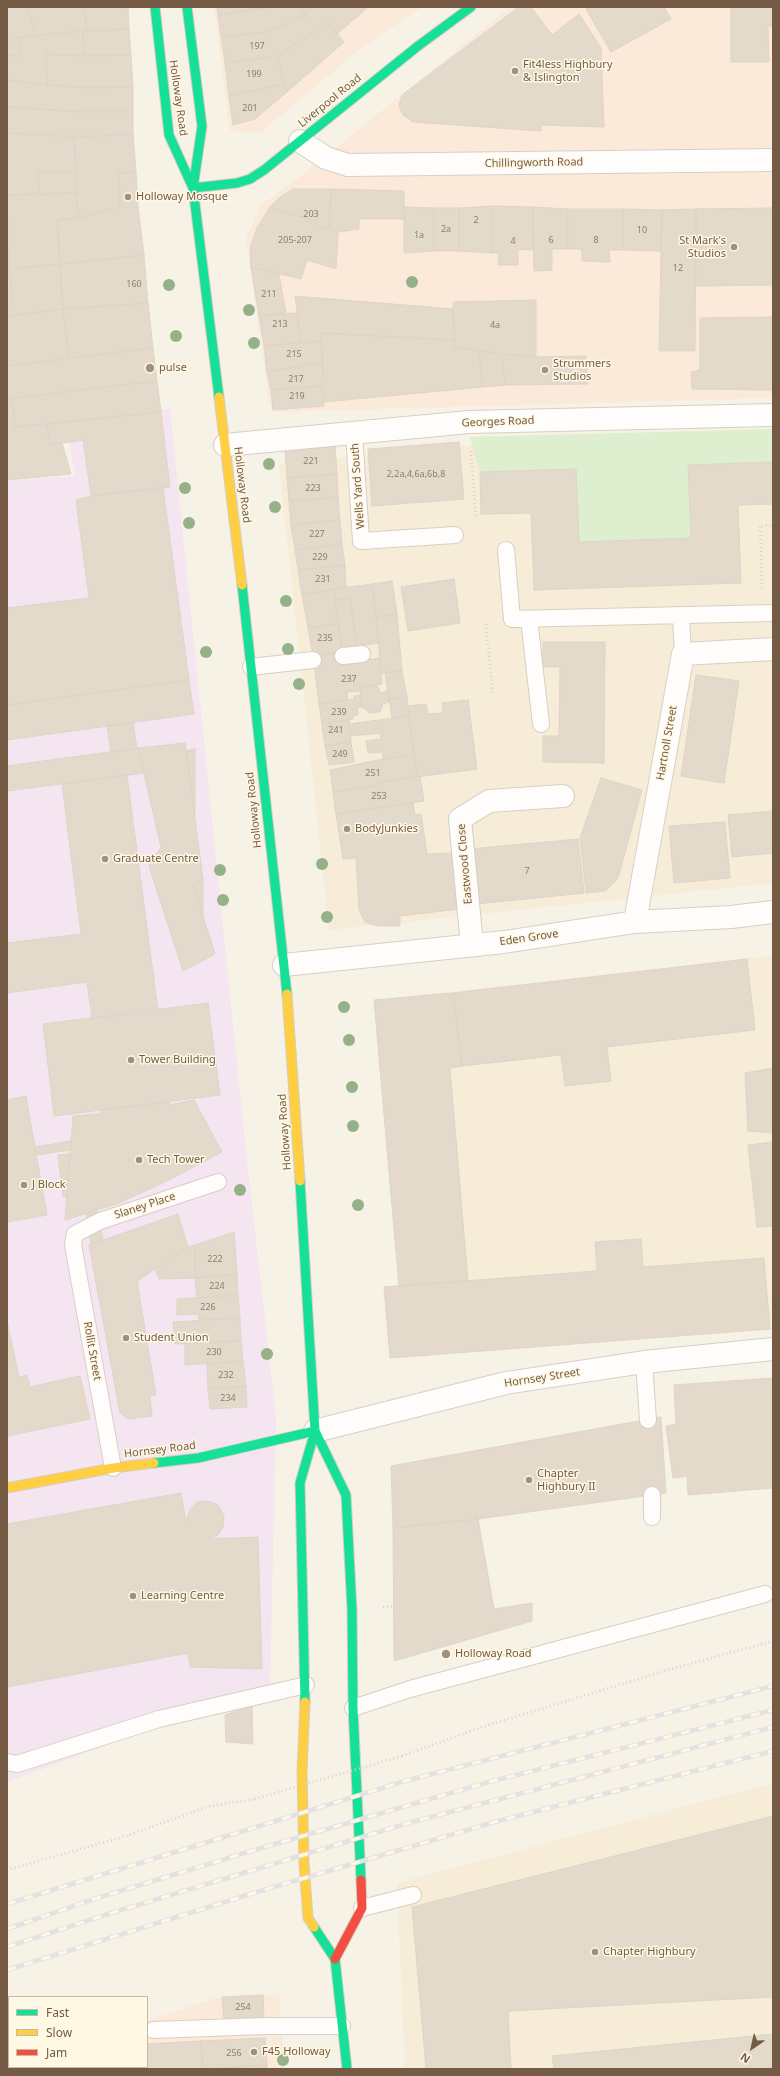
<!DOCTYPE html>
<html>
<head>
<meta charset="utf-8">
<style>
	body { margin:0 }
	#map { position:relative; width:780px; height:2076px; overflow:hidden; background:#f6f2e5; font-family:"Noto Sans",sans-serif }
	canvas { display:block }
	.frame { position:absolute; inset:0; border:8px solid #755b44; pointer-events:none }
	.legend { position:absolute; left:8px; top:1996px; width:140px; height:72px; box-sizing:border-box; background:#fff8e5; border:1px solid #c8b9a5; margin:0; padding:5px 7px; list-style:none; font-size:12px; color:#755b44 }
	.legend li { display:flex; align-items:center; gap:8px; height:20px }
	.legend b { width:20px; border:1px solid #c8b9a5 }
	.north { position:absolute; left:732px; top:2028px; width:40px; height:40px; -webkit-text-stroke:3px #fff8e5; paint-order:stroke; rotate:214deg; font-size:11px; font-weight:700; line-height:16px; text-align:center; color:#755b44 }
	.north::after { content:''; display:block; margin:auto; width:14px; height:18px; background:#755b44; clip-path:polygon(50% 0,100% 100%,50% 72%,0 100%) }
</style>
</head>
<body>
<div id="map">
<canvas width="780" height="2076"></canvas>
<div class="frame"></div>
<ul class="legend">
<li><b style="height:5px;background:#16e098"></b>Fast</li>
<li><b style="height:5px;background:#ffcf43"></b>Slow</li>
<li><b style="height:5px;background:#f24e42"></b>Jam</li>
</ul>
<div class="north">N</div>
</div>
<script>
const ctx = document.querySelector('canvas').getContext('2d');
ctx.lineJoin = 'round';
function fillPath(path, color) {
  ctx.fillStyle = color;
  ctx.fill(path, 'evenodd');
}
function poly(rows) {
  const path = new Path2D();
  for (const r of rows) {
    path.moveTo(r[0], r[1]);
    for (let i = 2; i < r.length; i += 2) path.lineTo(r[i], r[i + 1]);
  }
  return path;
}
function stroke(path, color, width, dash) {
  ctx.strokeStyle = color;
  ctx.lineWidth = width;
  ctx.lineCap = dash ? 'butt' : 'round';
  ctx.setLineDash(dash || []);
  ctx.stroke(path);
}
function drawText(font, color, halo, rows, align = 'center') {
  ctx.font = font + ' "Noto Sans",sans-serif';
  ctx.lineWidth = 3;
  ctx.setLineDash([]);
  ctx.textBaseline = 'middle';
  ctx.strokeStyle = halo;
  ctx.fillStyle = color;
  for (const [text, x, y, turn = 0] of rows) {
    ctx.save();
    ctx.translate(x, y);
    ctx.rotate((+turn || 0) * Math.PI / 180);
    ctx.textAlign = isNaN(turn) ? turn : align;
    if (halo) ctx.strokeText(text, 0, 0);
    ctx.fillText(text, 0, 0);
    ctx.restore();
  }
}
const residential = poly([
	[773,436,773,883,329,930,279,463,499,443],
	[773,956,773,1329,390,1358,384,1287,399,1286,374,1000],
	[773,1783,773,2069,405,2069,397,1883]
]);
const commercial = poly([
	[214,7,422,7,361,48,260,133,230,131],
	[514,7,773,7,773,398,271,412,246,239,261,205,302,175,504,12],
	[279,1995,285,2069,9,2069,15,2067,147,2067,147,2021,215,1998]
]);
const education = poly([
	[170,409,245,1143,276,1418,270,1685,7,1782,7,481,75,476,65,413]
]);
const green = poly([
	[773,429,773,462,688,465,691,538,579,542,576,469,480,472,470,437]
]);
const building = poly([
	[7,7,27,7,36,36,20,37,7,42,7,7],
	[27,7,84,7,87,31,36,36,27,7],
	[84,7,128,7,129,29,87,31,84,7],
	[217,7,269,7,218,15,217,7],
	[269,7,300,7,306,15,268,32,221,37,218,15,269,7],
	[300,7,368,7,337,34,327,22,316,30,300,7],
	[519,7,531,7,552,35,579,14,601,48,604,127,541,125,541,131,413,122,403,115,399,105,402,95,519,7],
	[590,7,664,7,671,19,611,52,586,9,590,7],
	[731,7,773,7,773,27,768,26,769,62,731,62,731,7],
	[306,15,316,30,277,56,225,63,221,37,268,32,306,15],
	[327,22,344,42,287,92,277,56,327,22],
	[129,29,131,55,84,56,83,31,129,29],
	[83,31,84,56,46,54,47,85,7,80,7,55,21,56,20,37,83,31],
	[20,37,21,56,7,55,7,42,20,37],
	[46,54,84,56,131,55,133,87,94,88,47,85,46,54],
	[277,56,284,84,229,96,225,63,277,56],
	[7,80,47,85,94,88,133,87,133,112,82,112,7,107,7,80],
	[284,84,287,92,255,119,233,125,229,96,284,84],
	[7,107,82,112,133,112,133,134,89,137,7,133,7,107],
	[7,133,74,137,76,172,38,172,39,194,7,195,7,133],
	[133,134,136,172,119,173,120,207,78,218,74,137,133,134],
	[38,172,76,172,77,193,39,194,38,172],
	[136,172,138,207,120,207,119,173,136,172],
	[293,189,331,189,329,229,316,227,316,221,270,207,280,197,293,189],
	[331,189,404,191,404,219,359,219,359,229,338,232,329,229,331,189],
	[77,193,78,218,57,220,60,264,9,269,7,195,77,193],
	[493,206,533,207,533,250,518,249,518,265,498,265,499,253,493,253,493,206],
	[493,206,493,253,459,251,459,208,493,206],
	[120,207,138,207,144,255,60,264,57,220,78,218,120,207],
	[270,207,316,221,316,227,338,232,336,269,307,260,301,279,251,267,250,248,257,228,270,207],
	[404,207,434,208,434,251,404,253,404,207],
	[533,207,568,209,568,249,552,249,552,270,534,271,533,207],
	[434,208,459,208,459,251,434,251,434,208],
	[773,208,773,285,695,286,696,209,773,208],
	[568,209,623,209,623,250,609,250,610,262,582,261,582,249,568,249,568,209],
	[623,209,662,210,661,251,623,250,623,209],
	[696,209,695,351,659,351,662,210,696,209],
	[7,248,13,303,7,304,7,248],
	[144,255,148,303,63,309,60,264,144,255],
	[60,264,63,309,7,316,7,304,13,303,9,269,60,264],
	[251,267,279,274,286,313,259,316,251,267],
	[295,296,453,309,454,340,321,333,321,341,301,343,295,296],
	[536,300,536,357,501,354,455,347,453,302,536,300],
	[148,303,153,348,69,358,63,309,148,303],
	[63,309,69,358,7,366,7,316,63,309],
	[297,313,301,343,264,346,259,316,297,313],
	[773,317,773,390,692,389,691,372,700,370,700,318,773,317],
	[321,333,454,340,455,347,479,350,482,387,324,402,321,333],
	[321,341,323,362,267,372,264,346,321,341],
	[153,348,157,381,7,399,7,366,153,348],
	[479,350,501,354,506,385,482,387,479,350],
	[501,354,536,357,586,356,588,384,506,385,501,354],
	[323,362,322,386,271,390,267,372,323,362],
	[157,381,161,412,15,427,12,398,157,381],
	[322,386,324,406,273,410,271,390,322,386],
	[12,398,15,427,47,424,50,445,62,443,71,474,7,480,7,399,12,398],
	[161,412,170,487,91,496,83,440,50,445,47,424,161,412],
	[459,442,464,499,372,506,368,449,459,442],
	[335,445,337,474,287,478,285,449,335,445],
	[773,462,773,504,738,505,741,583,534,590,531,513,481,514,480,472,576,469,579,542,691,538,688,465,773,462],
	[337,474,338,497,289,501,287,478,337,474],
	[163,487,189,680,7,705,7,608,89,598,76,500,91,496,163,487],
	[338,497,340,520,291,525,289,501,338,497],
	[340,520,342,544,295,550,291,525,340,520],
	[342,544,345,565,298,570,295,550,342,544],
	[345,565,346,588,302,595,298,570,345,565],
	[454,579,460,623,408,631,401,587,454,579],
	[392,581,397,614,376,617,372,584,392,581],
	[372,584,379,643,357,646,350,598,335,600,334,589,372,584],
	[334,589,338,624,308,628,302,595,334,589],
	[350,598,357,646,342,648,335,600,350,598],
	[397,614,402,671,381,673,376,617,397,614],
	[338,624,343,652,313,656,308,628,338,624],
	[543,642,605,642,604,763,543,762,543,736,559,736,560,667,543,667,543,642],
	[343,652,344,663,380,658,382,684,360,687,360,691,347,692,348,700,319,704,313,656,343,652],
	[402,671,407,697,389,699,385,673,402,671],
	[696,675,739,681,724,783,681,776,696,675],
	[189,680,194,714,7,740,7,705,189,680],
	[377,685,381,693,388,691,389,702,383,704,380,712,370,713,362,707,360,687,377,685],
	[360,695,362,707,357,708,358,715,353,716,353,719,322,724,319,704,354,699,354,696,360,695],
	[407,697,409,716,392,718,389,699,407,697],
	[468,700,477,769,417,777,408,706,426,704,428,714,443,713,442,703,468,700],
	[409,716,414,755,383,759,382,752,368,753,366,741,381,739,380,733,351,736,349,724,409,716],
	[349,720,351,742,325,746,322,724,349,720],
	[133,722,137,749,111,752,107,726,133,722],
	[351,742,354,762,329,765,325,746,351,742],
	[185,743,203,879,193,885,215,954,183,971,149,866,161,847,138,748,185,743],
	[138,748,144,773,7,791,7,766,138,748],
	[195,749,195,815,186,751,195,749],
	[414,755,417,777,379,782,379,785,333,792,330,770,383,759,414,755],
	[127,775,158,1011,92,1018,87,982,7,993,7,943,81,934,62,784,127,775],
	[420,776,424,801,336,814,333,792,379,785,379,782,420,776],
	[601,778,642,790,619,875,615,882,605,891,586,893,580,838,601,778],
	[413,803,415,815,421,814,427,854,455,853,460,909,400,916,400,926,377,926,365,922,359,910,356,858,343,859,336,814,413,803],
	[773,811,773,853,732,857,728,815,773,811],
	[725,822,730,878,674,883,669,826,725,822],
	[578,839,584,893,476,904,470,849,578,839],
	[203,879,203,916,193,885,203,879],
	[747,959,755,1030,607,1047,611,1081,565,1086,561,1055,462,1066,453,993,747,959],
	[453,993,462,1066,450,1068,468,1281,399,1286,374,1000,453,993],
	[208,1003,220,1095,54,1116,43,1024,208,1003],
	[773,1068,773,1133,748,1131,745,1073,773,1068],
	[26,1096,47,1215,7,1222,7,1100,26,1096],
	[194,1100,222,1152,169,1180,119,1203,65,1220,73,1116,101,1114,101,1110,169,1102,170,1105,194,1100],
	[71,1141,70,1150,36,1155,35,1147,71,1141],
	[773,1142,773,1226,757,1227,748,1145,773,1142],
	[70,1154,67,1197,63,1197,58,1155,70,1154],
	[97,1211,103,1240,91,1244,86,1214,97,1211],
	[178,1214,188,1247,137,1281,156,1395,150,1396,152,1416,128,1419,120,1413,89,1245,178,1214],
	[234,1232,237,1274,195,1278,195,1245,234,1232],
	[641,1239,643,1267,764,1258,770,1329,390,1358,384,1287,597,1271,595,1242,641,1239],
	[195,1245,195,1278,159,1279,155,1269,188,1247,195,1245],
	[237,1274,238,1295,197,1298,195,1278,237,1274],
	[238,1295,240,1318,199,1320,198,1314,177,1315,177,1299,238,1295],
	[240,1318,241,1341,175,1344,173,1322,240,1318],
	[7,1321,19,1377,27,1375,30,1387,80,1376,90,1419,7,1436,7,1321],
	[241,1341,243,1361,185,1365,185,1343,241,1341],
	[243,1361,246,1386,208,1389,207,1364,243,1361],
	[773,1378,773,1488,688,1495,687,1476,673,1478,666,1426,676,1424,674,1385,773,1378],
	[246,1386,247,1407,210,1409,208,1389,246,1386],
	[661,1417,666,1493,478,1519,393,1528,391,1466,661,1417],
	[181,1493,186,1521,190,1510,197,1502,208,1501,218,1505,224,1516,223,1527,218,1535,208,1539,258,1537,262,1669,190,1667,188,1653,7,1687,7,1524,181,1493],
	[478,1519,494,1609,532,1603,532,1621,394,1661,393,1528,478,1519],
	[252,1705,253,1744,226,1742,225,1715,252,1705],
	[773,1816,773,1997,508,2011,511,2069,426,2069,412,1907,773,1816],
	[263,1995,264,2018,224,2020,222,1997,263,1995],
	[773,2034,773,2069,554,2069,552,2056,773,2034],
	[265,2038,267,2065,203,2069,201,2041,265,2038],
	[201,2041,203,2069,58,2069,58,2067,147,2067,147,2044,201,2041],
	[267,2065,267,2069,204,2069,267,2065],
	[26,2067,58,2067,58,2069,26,2069,26,2067]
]);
const path = poly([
	[471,451,476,519],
	[762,588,760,526,773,525],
	[486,624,493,695],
	[383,1607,394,1606],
	[402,1756,482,1727,671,1669,773,1641],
	[7,1870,126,1836,210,1806,255,1799]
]);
const lane = poly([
	[354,433,361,541,455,535],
	[506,550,512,619,773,613],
	[681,616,683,654],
	[529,619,541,724],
	[343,656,362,654],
	[251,667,313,660],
	[644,1362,648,1420],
	[113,1468,73,1245,75,1234,100,1221,218,1182],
	[652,1495,652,1517],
	[353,1708,410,1689,765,1594],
	[7,1762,17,1764,159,1719,306,1685],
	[362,1908,413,1895],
	[153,2030,265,2026,342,2026]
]);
const street = poly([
	[300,141,326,158,348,165,773,160],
	[225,445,469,422,773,415],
	[635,922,683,654,773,649],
	[472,945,460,819,489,801,563,796],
	[284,965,504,942,635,922,731,917,773,912],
	[315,1431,506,1383,644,1362,773,1349]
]);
const fast = poly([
	[155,7,169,135,193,188],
	[187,7,202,126,193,188,219,397],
	[193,188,237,183,250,179,264,170,418,46,471,7],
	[242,585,287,994],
	[300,1181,315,1431,300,1483,305,1702],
	[315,1431,346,1495,352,1610,353,1708,361,1880],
	[154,1463,198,1458,315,1431],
	[314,1927,335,1959,347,2069]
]);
const slow = poly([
	[219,397,242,585],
	[287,994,300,1181],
	[7,1488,113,1468,154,1463],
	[305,1702,302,1772,304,1863,308,1918,314,1927]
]);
const jam = poly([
	[335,1959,362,1908,361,1880]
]);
const rail = poly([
	[7,1904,405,1781,773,1686],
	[7,1929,94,1899,258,1849,489,1782,773,1710],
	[7,1947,105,1915,405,1824,773,1727],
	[7,1970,257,1892,498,1821,773,1751]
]);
const pathBridge = poly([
	[255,1799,402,1756]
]);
const trees = [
	[412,282],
	[169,285],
	[249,310],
	[176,336],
	[254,343],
	[269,464],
	[185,488],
	[275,507],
	[189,523],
	[286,601],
	[288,649],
	[206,652],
	[299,684],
	[322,864],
	[220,870],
	[223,900],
	[327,917],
	[344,1007],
	[349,1040],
	[352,1087],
	[353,1126],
	[240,1190],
	[358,1205],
	[267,1354],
	[283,2060]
];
const markers = [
	[515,71,4,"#a2907c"],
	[128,197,4,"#a2907c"],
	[734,247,4,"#a2907c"],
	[150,368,5,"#a2907c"],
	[545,370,4,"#a2907c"],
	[347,829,4,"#a2907c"],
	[105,859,4,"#a2907c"],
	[131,1060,4,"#a2907c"],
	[139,1160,4,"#a2907c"],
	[24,1185,4,"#a2907c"],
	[126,1338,4,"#a2907c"],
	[529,1480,4,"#a2907c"],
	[133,1596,4,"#a2907c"],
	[446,1654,5,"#a2907c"],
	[595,1952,4,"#a2907c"],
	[254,2052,4,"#a2907c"]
];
const numberNames = [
	["197",257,46],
	["199",254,74],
	["201",250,108],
	["203",311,214],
	["2",476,220],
	["2a",446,229],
	["10",642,230],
	["1a",419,235],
	["205-207",295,240],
	["6",551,240],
	["8",596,240],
	["4",513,241],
	["12",678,268],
	["160",134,284],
	["211",269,294],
	["213",280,324],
	["4a",495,325],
	["215",294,354],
	["217",296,379],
	["219",297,396],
	["221",311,461],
	["2,2a,4,6a,6b,8",416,474],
	["223",313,488],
	["227",317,534],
	["229",320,557],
	["231",323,579],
	["235",325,638],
	["237",349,679],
	["239",339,712],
	["241",336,730],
	["249",340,754],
	["251",373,773],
	["253",379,796],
	["7",527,871],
	["222",215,1259],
	["224",217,1286],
	["226",208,1307],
	["230",214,1352],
	["232",226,1375],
	["234",228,1398],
	["254",243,2007],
	["256",234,2053]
];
const poiNames = [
	["Fit4less Highbury",523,65],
	["& Islington",523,78],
	["Holloway Mosque",136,197],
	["St Mark's",726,241,"right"],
	["Studios",726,254,"right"],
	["Strummers",553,364],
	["Studios",553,377],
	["pulse",159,368],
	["BodyJunkies",355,829],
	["Graduate Centre",113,859],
	["Tower Building",139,1060],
	["Tech Tower",147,1160],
	["J Block",32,1185],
	["Student Union",134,1338],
	["Chapter",537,1474],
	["Highbury II",537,1487],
	["Learning Centre",141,1596],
	["Holloway Road",455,1654],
	["Chapter Highbury",603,1952],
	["F45 Holloway",262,2052]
];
const streetNames = [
	["Holloway Road",178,98,82],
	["Liverpool Road",330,101,-39],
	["Chillingworth Road",534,163,-1],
	["Georges Road",498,422,-2],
	["Holloway Road",242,485,83],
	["Wells Yard South",358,486,-94],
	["Hartnoll Street",667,743,-80],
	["Holloway Road",254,810,-96],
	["Eastwood Close",465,864,-95],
	["Eden Grove",529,938,-8],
	["Holloway Road",285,1132,-94],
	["Slaney Place",145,1206,-18],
	["Rollit Street",92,1351,80],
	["Hornsey Street",542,1378,-9],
	["Hornsey Road",160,1450,-7]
];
fillPath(residential, '#f6ecd7');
fillPath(commercial, '#fbead9');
fillPath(education, '#f4e5f1');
fillPath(green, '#ddefce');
fillPath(building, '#e3dacc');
stroke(building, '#dfd5c7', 1);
stroke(lane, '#d7cfc3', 18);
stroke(street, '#d7cfc3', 24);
stroke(fast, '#d7cdc1', 11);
stroke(slow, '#d7cdc1', 11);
stroke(jam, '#d7cdc1', 11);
stroke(path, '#d9d2ca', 2.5, [1, 3]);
stroke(lane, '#fefdfb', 16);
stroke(street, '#fefdfb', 22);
stroke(fast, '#16e098', 9);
stroke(slow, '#ffcf43', 9);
stroke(jam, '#f24e42', 9);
stroke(rail, '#e4e0e3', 4.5);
stroke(rail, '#fff8e5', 3, [9]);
stroke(pathBridge, '#d9d2ca', 2.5, [1, 3]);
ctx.fillStyle = '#95b188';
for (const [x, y] of trees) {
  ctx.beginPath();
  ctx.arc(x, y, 6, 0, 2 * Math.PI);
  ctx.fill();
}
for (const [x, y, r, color] of markers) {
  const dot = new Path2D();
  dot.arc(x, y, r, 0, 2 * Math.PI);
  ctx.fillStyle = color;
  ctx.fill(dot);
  stroke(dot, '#fff8e5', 1.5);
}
drawText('9px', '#927d68', null, numberNames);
drawText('11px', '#755b44', '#fff8e5', poiNames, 'left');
drawText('11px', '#755b44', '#fff8e5', streetNames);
</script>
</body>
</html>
